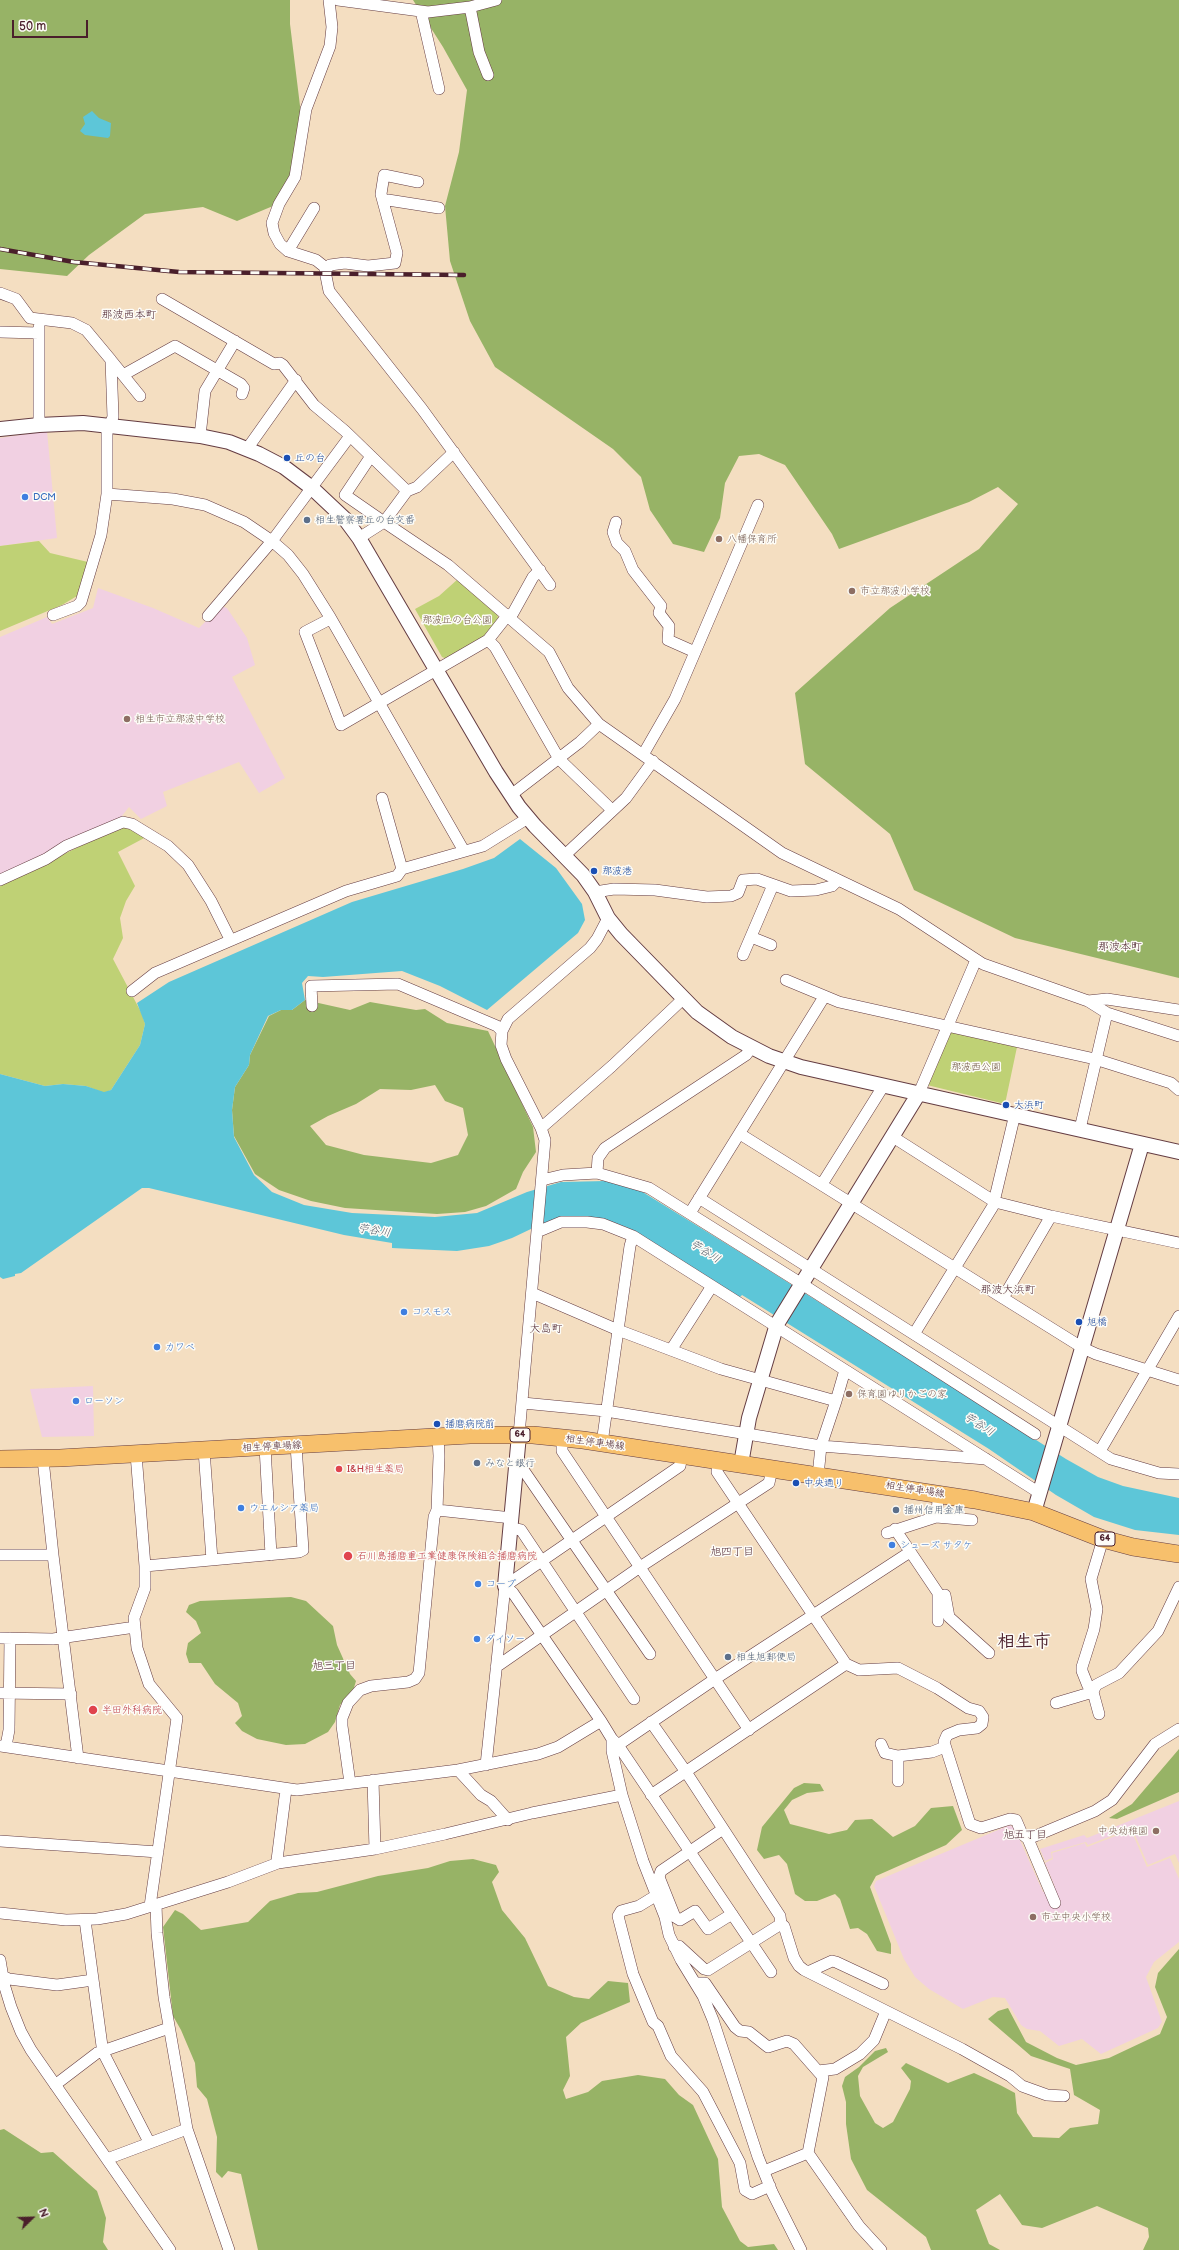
<!DOCTYPE html>
<html>
<head>
<meta charset="utf-8">
<style>
	body { margin:0 }
	#map { position:relative; width:1179px; height:2250px; overflow:hidden; background:#f4dec1; font-family:"Balsamiq Sans",sans-serif }
	canvas { display:block }
	.north { position:absolute; left:12px; top:2198px; width:40px; height:40px; -webkit-text-stroke:3px #fdfcf7; paint-order:stroke; rotate:67deg; font-size:11px; font-weight:700; line-height:16px; text-align:center; color:#4a1f2b }
	.north::after { content:''; display:block; margin:auto; width:14px; height:18px; background:#4a1f2b; clip-path:polygon(50% 0,100% 100%,50% 72%,0 100%) }
	.scale { position:absolute; left:12px; top:20px; width:76px; height:18px; box-sizing:border-box; border:2px solid #4a1f2b; border-top:0; padding-left:5px; font-size:12px; line-height:14px; white-space:nowrap; color:#4a1f2b; -webkit-text-stroke:3px #fdfcf7; paint-order:stroke }
</style>
</head>
<body>
<div id="map">
<canvas width="1179" height="2250"></canvas>
<div class="north">N</div>
<div class="scale">50 m</div>
</div>
<script>
const ctx = document.querySelector('canvas').getContext('2d');
ctx.lineJoin = 'round';
function fillPath(path, color) {
  ctx.fillStyle = color;
  ctx.fill(path, 'evenodd');
}
function poly(rows) {
  const path = new Path2D();
  for (const r of rows) {
    path.moveTo(r[0], r[1]);
    for (let i = 2; i < r.length; i += 2) path.lineTo(r[i], r[i + 1]);
  }
  return path;
}
function stroke(path, color, width, dash) {
  ctx.strokeStyle = color;
  ctx.lineWidth = width;
  ctx.lineCap = dash ? 'butt' : 'round';
  ctx.setLineDash(dash || []);
  ctx.stroke(path);
}
function drawText(font, color, halo, rows, align = 'center') {
  ctx.font = font + ' "Balsamiq Sans","Klee One",sans-serif';
  ctx.lineWidth = 3;
  ctx.setLineDash([]);
  ctx.textBaseline = 'middle';
  ctx.strokeStyle = halo;
  ctx.fillStyle = color;
  for (const [text, x, y, turn = 0] of rows) {
    ctx.save();
    ctx.translate(x, y);
    ctx.rotate((+turn || 0) * Math.PI / 180);
    ctx.textAlign = isNaN(turn) ? turn : align;
    if (halo) ctx.strokeText(text, 0, 0);
    ctx.fillText(text, 0, 0);
    ctx.restore();
  }
}
const built = poly([
	[47,431,57,538,0,546,0,438],
	[98,588,153,608,199,628,221,606,227,608,247,638,255,665,232,677,285,778,259,793,239,762,163,792,167,806,141,819,129,807,121,817,67,840,29,864,0,877,0,637,47,617,52,624,93,608],
	[93,1386,94,1436,42,1437,30,1389],
	[1179,1801,1179,1863,1175,1854,1148,1865,1132,1828,1088,1845,1086,1842,1051,1852,1052,1858,1045,1861,1040,1849,1084,1835,1087,1838],
	[1010,1825,1015,1829,1043,1892,1055,1887,1045,1863,1053,1859,1052,1853,1085,1843,1087,1847,1131,1830,1147,1867,1170,1858,1179,1879,1179,1942,1154,1962,1146,1977,1162,2022,1158,2028,1101,2054,1082,2039,1059,2046,1040,2031,1027,2029,1021,2025,1005,1998,993,1997,963,2009,929,1989,915,1977,904,1959,874,1886,876,1881]
]);
const green = poly([
	[39,541,50,553,88,562,77,596,62,605,0,631,0,546],
	[458,579,497,613,498,618,480,641,447,659,442,657,415,609,439,596],
	[122,826,135,829,148,836,118,852,135,886,126,901,120,918,123,938,113,959,142,1014,145,1024,140,1045,111,1090,104,1093,86,1086,63,1084,45,1086,0,1074,0,885],
	[950,1033,959,1033,1017,1047,1005,1104,927,1085]
]);
const forest = poly([
	[0,0,290,0,290,24,301,114,294,177,273,206,237,221,203,207,145,214,89,255,67,276,0,269],
	[413,0,1179,0,1179,978,1015,938,914,890,890,834,805,764,795,693,890,608,979,549,1018,504,998,487,969,502,839,549,832,534,785,465,759,454,739,456,725,483,720,518,704,552,673,544,650,510,641,477,613,449,495,367,470,321,450,261,445,206,459,152,467,90,443,47],
	[305,1000,350,1010,370,1002,416,1010,425,1009,447,1023,488,1031,533,1127,536,1152,523,1172,516,1189,486,1206,465,1212,437,1214,345,1208,311,1201,279,1190,255,1174,234,1136,232,1110,235,1087,249,1065,250,1055,269,1016,281,1010,292,1010],
	[435,1085,445,1101,463,1108,468,1135,458,1155,431,1163,364,1155,326,1145,310,1126,328,1116,356,1104,380,1089,411,1090],
	[291,1597,306,1601,333,1626,337,1645,350,1674,356,1681,353,1691,340,1705,335,1722,328,1732,305,1744,286,1745,257,1739,242,1731,235,1723,242,1716,238,1703,215,1684,201,1663,189,1663,186,1654,188,1643,201,1633,196,1621,186,1612,189,1605,200,1601],
	[1179,1749,1179,1792,1117,1819,1109,1818,1132,1804],
	[804,1783,820,1784,824,1791,807,1793,792,1800,784,1810,790,1824,829,1834,847,1830,855,1820,872,1819,893,1837,915,1826,931,1808,953,1806,962,1830,946,1845,876,1876,870,1887,891,1944,891,1954,877,1951,867,1934,858,1928,850,1929,840,1899,835,1894,817,1901,805,1901,795,1894,787,1864,779,1855,764,1859,757,1850,762,1827,794,1788],
	[473,1859,496,1865,499,1872,492,1882,502,1910,525,1938,548,1986,574,1997,589,1999,608,1981,628,1983,630,2002,581,2023,566,2037,570,2076,563,2090,566,2099,588,2092,602,2081,638,2075,665,2079,679,2095,693,2105,718,2159,722,2207,740,2241,748,2247,774,2244,778,2250,258,2250,241,2174,228,2171,222,2178,216,2172,217,2137,207,2099,197,2087,195,2063,181,2030,173,2016,163,1927,175,1910,183,1914,201,1930,248,1922,270,1901,298,1893,317,1892,378,1876,428,1868,450,1861],
	[1179,1949,1179,2250,1143,2250,1149,2237,1148,2228,1097,2206,1042,2228,1022,2225,1000,2194,976,2210,989,2244,1000,2250,931,2250,926,2237,867,2190,851,2159,846,2124,846,2102,842,2086,845,2077,859,2067,875,2051,886,2048,888,2052,863,2067,858,2076,860,2096,875,2123,883,2128,893,2122,910,2089,911,2081,901,2068,906,2063,948,2083,974,2073,1000,2085,1015,2093,1017,2113,1033,2137,1059,2138,1070,2128,1098,2124,1100,2110,1074,2095,1070,2069,1031,2056,988,2019,998,2011,1008,2008,1026,2042,1057,2058,1076,2065,1109,2058,1160,2034,1167,2017,1155,1987,1158,1973],
	[4,2129,41,2153,53,2152,97,2191,106,2218,103,2242,108,2250,0,2250,0,2130]
]);
const water = poly([
	[92,111,99,118,111,123,110,136,108,138,85,135,80,131,85,124,83,117],
	[520,839,556,868,582,904,585,920,578,933,487,1010,440,986,402,971,323,977,308,976,302,983,305,1000,292,1010,281,1010,268,1016,250,1055,249,1065,235,1087,232,1110,234,1137,254,1175,272,1192,304,1205,352,1213,435,1217,477,1213,527,1192,561,1182,606,1181,641,1191,759,1264,1066,1459,1098,1477,1123,1486,1179,1498,1179,1535,1135,1530,1094,1517,1056,1495,989,1449,742,1295,739,1298,626,1227,598,1219,533,1228,512,1238,489,1246,457,1251,412,1249,392,1248,392,1243,344,1235,149,1188,142,1188,21,1273,15,1274,15,1276,3,1279,0,1277,0,1074,45,1086,63,1084,86,1086,104,1092,111,1090,140,1045,145,1024,137,1003,169,982,352,902,463,869,494,858]
]);
const minor = poly([
	[338,0,428,12,470,7,496,0],
	[470,7,479,52,488,75],
	[421,11,439,89],
	[418,182,384,175,381,194,397,253,395,263,368,266,345,263,330,265,325,271,329,291,422,409,550,585],
	[384,205,388,200,439,208],
	[288,251,314,208],
	[326,268,316,260,288,251,280,244,274,233,272,223,279,204,295,177,306,109,330,46,332,27,329,0],
	[0,293,16,299,30,318,72,323,86,330,111,360,113,417,107,432,107,494,101,535,81,602,77,606,53,615],
	[162,299,274,364,280,363,283,365,314,405,345,431,407,491],
	[0,332,39,333,39,327],
	[39,333,39,425],
	[110,359,123,375,175,346,241,384,244,388,242,394],
	[123,375,140,396],
	[200,436,205,391,235,341],
	[247,449,296,380],
	[371,456,345,495,384,522,407,491,417,487,454,452],
	[107,494,173,499,205,505,244,522,272,541,288,555,303,574,330,617,464,851],
	[616,522,613,532,617,543,625,551,633,570,661,606,659,613,669,626,668,640,695,652],
	[359,538,384,522,448,565,549,652,568,688,599,724,782,853,899,909,983,964,1088,1001,1107,1013,1179,1036],
	[208,616,272,541,350,436],
	[330,619,305,632,341,725,488,640,507,616,513,613,533,577,540,570],
	[488,640,495,647,559,759,612,810],
	[644,753,675,699,758,505],
	[511,795,580,742,599,724],
	[382,798,402,869,483,846,528,818],
	[565,855,626,798,653,761],
	[0,880,46,859,66,846,123,822,132,824,168,846,188,865,211,901,230,939],
	[595,892,614,889,655,890,707,897,731,896,738,893,743,880,757,879,791,891,816,890,832,886,837,881],
	[751,937,771,945],
	[743,955,773,885],
	[786,980,839,1002,1095,1059,1171,1083,1179,1090],
	[132,991,155,973,346,891,397,876,402,869],
	[1088,1001,1107,999,1179,1010],
	[312,1006,311,986,398,984,497,1026,502,1031],
	[919,1093,976,960],
	[541,1128,612,1066,684,998],
	[1080,1129,1107,1013],
	[740,1134,1083,1348,1096,1354,1179,1380],
	[893,1137,995,1202,1051,1216,1179,1243],
	[597,1173,598,1158,605,1148,746,1055,751,1048],
	[542,1180,563,1175,597,1173,649,1188,802,1284,1035,1434],
	[822,1184,884,1085],
	[699,1198,1111,1459,1159,1473,1179,1474],
	[690,1213,824,997],
	[537,1232,561,1222,587,1222,603,1224,633,1236,1038,1492],
	[532,1293,618,1330,721,1369,836,1401,821,1446,818,1476],
	[1003,1298,1051,1216],
	[914,1334,993,1206,1015,1114],
	[671,1350,712,1286],
	[836,1401,845,1370],
	[523,1403,606,1411,821,1446,986,1459],
	[519,1435,545,1140,541,1128,506,1059,501,1045,502,1031,508,1019,590,948,597,939,608,918],
	[562,1438,562,1451,749,1730],
	[602,1443,630,1246,633,1236],
	[265,1447,271,1555],
	[204,1450,212,1560],
	[1100,1451,1179,1316],
	[136,1454,145,1566,145,1588,134,1618,137,1648,149,1684,177,1718,150,1906],
	[43,1459,53,1555,78,1758],
	[718,1461,717,1472,846,1664,859,1670,898,1668,937,1688,968,1708,979,1711,983,1717,982,1724,977,1728,959,1730,947,1735,944,1742,970,1824,981,1828,1010,1819,1016,1820,1022,1834,1028,1839,1055,1903],
	[517,1466,522,1468,650,1654],
	[437,1510,512,1518],
	[936,1517,939,1494],
	[511,1528,521,1530,634,1699],
	[895,1529,938,1593,938,1621],
	[887,1533,936,1517,972,1520],
	[0,1555,53,1555],
	[145,1566,299,1552,303,1550,296,1445],
	[505,1586,513,1593,601,1721,612,1739,618,1745,771,1972],
	[945,1595,949,1617,989,1653],
	[0,1638,53,1639,135,1627],
	[496,1667,640,1567,769,1483,772,1469],
	[1094,1689,1088,1686,1082,1671,1082,1667,1094,1629,1097,1609,1091,1579,1103,1539],
	[1093,1692,1099,1714],
	[0,1693,71,1694],
	[1056,1703,1093,1692,1096,1685,1119,1673,1158,1631,1179,1587],
	[651,1722,686,1772,780,1916,781,1924,708,1970,704,1969,679,1946,674,1947],
	[612,1739,612,1751,622,1795,643,1861,665,1917,669,1935,681,1960,703,1996,713,2020,758,2157,772,2192,801,2250],
	[881,1744,885,1753,898,1756,932,1752,945,1747],
	[618,1745,715,1679,910,1552],
	[0,1746,297,1790,458,1770,538,1754,558,1747,601,1721],
	[6,1746,9,1730,10,1638],
	[486,1765,505,1586,680,1466,682,1456],
	[458,1770,481,1795,491,1801,508,1820],
	[373,1780,375,1849],
	[898,1781,898,1756],
	[350,1783,342,1726,342,1718,348,1703,360,1690,371,1686,408,1682,415,1679,419,1673,434,1517,437,1510,439,1456,438,1437],
	[651,1795,846,1664],
	[723,1829,661,1871,659,1877,675,1917,680,1920,695,1911,708,1929,732,1914],
	[1028,1839,1095,1811,1112,1800,1155,1744,1179,1729],
	[0,1841,158,1852],
	[278,1863,277,1860,286,1789],
	[657,1895,639,1906,621,1911,618,1916,633,1974,653,2022,658,2026,671,2056,703,2092,740,2163,745,2190,752,2194,770,2186],
	[156,1904,157,1933,164,1997,187,2129,229,2250],
	[0,1913,66,1920,97,1919,126,1914,228,1882,278,1863,375,1849,445,1834,532,1813,622,1795],
	[85,1920,102,2046,105,2056,149,2142],
	[781,1924,784,1926,794,1958,799,1966,804,1970,962,2049,1010,2076,1022,2086,1047,2095,1064,2096],
	[0,1960,4,1984,11,2007,21,2032,31,2050,170,2250],
	[808,1972,832,1961,836,1962,883,1984],
	[0,1975,9,1979,57,1985,93,1980],
	[696,1983,705,1983,735,2027,740,2031,749,2032,768,2047,787,2041,794,2044,823,2077,808,2153],
	[818,2071,835,2069,860,2054,874,2040,886,2011],
	[55,2085,97,2053,169,2028],
	[107,2159,187,2129],
	[764,2171,808,2153,859,2226,881,2250]
]);
const tertiary = poly([
	[0,429,39,425,83,423,200,436,229,442,259,454,284,467,312,488,345,519,359,538,496,772,519,807,535,826,583,875,595,892,608,918,621,934,697,1012,732,1037,769,1056,801,1067,1179,1152],
	[741,1464,749,1418,777,1324,919,1093],
	[1034,1512,1142,1144],
	[505,1586,519,1435]
]);
const primary = poly([
	[0,1459,60,1458,470,1435,533,1435,583,1440,975,1500,1034,1512,1103,1539,1133,1547,1179,1554]
]);
const rail = poly([
	[0,249,74,262,179,272,464,275]
]);
const markers = [
	[287,458,4,"#1a4fb4"],
	[25,497,4,"#3f7fe0"],
	[307,520,4,"#5c6f8a"],
	[719,539,4,"#8d6e63"],
	[852,591,4,"#8d6e63"],
	[127,719,4,"#8d6e63"],
	[594,871,4,"#1a4fb4"],
	[1006,1105,4,"#1a4fb4"],
	[404,1312,4,"#3f7fe0"],
	[1079,1322,4,"#1a4fb4"],
	[157,1347,4,"#3f7fe0"],
	[849,1394,4,"#8d6e63"],
	[76,1401,4,"#3f7fe0"],
	[437,1424,4,"#1a4fb4"],
	[477,1463,4,"#5c6f8a"],
	[339,1469,4,"#e0444e"],
	[796,1483,4,"#1a4fb4"],
	[241,1508,4,"#3f7fe0"],
	[896,1510,4,"#5c6f8a"],
	[892,1545,4,"#3f7fe0"],
	[348,1556,5,"#e0444e"],
	[478,1584,4,"#3f7fe0"],
	[477,1639,4,"#3f7fe0"],
	[728,1657,4,"#5c6f8a"],
	[93,1710,5,"#e0444e"],
	[1156,1831,4,"#8d6e63"],
	[1033,1917,4,"#8d6e63"]
];
const shields = [
	[520,1435,20],
	[1105,1539,20]
];
const shieldNames = [
	["64",520,1435],
	["64",1105,1539]
];
const transitNames = [
	["丘の台",295,458],
	["那波港",602,871],
	["大浜町",1014,1105],
	["旭橋",1087,1322],
	["播磨病院前",445,1424],
	["中央通り",804,1483]
];
const shopNames = [
	["DCM",33,497],
	["コスモス",412,1312],
	["カワベ",165,1347],
	["ローソン",84,1401],
	["ウエルシア薬局",249,1508],
	["シューズ サタケ",900,1545],
	["コープ",486,1584],
	["ダイソー",485,1639]
];
const serviceNames = [
	["相生警察署丘の台交番",315,520],
	["みなと銀行",485,1463],
	["播州信用金庫",904,1510],
	["相生旭郵便局",736,1657]
];
const educationNames = [
	["八幡保育所",727,539],
	["市立那波小学校",860,591],
	["相生市立那波中学校",135,719],
	["保育園ゆりかごの家",857,1394],
	["中央幼稚園",1148,1831,"right"],
	["市立中央小学校",1041,1917]
];
const parkNames = [
	["那波丘の台公園",457,620],
	["那波西公園",976,1067]
];
const streetNames = [
	["相生停車場線",595,1443,8],
	["相生停車場線",272,1447,-3],
	["相生停車場線",915,1490,9]
];
const healthNames = [
	["I&H相生薬局",347,1469],
	["石川島播磨重工業健康保険組合播磨病院",357,1556],
	["半田外科病院",102,1710]
];
const neighbourhoodNames = [
	["那波西本町",129,315],
	["那波本町",1120,947],
	["那波大浜町",1008,1290],
	["大島町",546,1329],
	["旭四丁目",732,1552],
	["旭三丁目",334,1666],
	["旭五丁目",1025,1835]
];
const waterNames = [
	["苧谷川",374,1231,9],
	["苧谷川",705,1252,32],
	["苧谷川",979,1425,32]
];
const townNames = [
	["相生市",1024,1642]
];
fillPath(built, '#f1d0e2');
fillPath(green, '#bfd175');
fillPath(forest, '#97b366');
fillPath(water, '#5dc6d8');
stroke(minor, '#643c42', 12);
stroke(tertiary, '#643c42', 16);
stroke(primary, '#643c42', 18);
stroke(minor, '#fff', 11);
stroke(tertiary, '#fff', 14);
stroke(primary, '#f7c06c', 17);
stroke(rail, '#4a1f2b', 4.5);
stroke(rail, '#fdfcf7', 3, [9]);
for (const [x, y, r, color] of markers) {
  const dot = new Path2D();
  dot.arc(x, y, r, 0, 2 * Math.PI);
  ctx.fillStyle = color;
  ctx.fill(dot);
  stroke(dot, '#fdfcf7', 1.5);
}
for (const [x, y, w] of shields) {
  const box = new Path2D();
  box.roundRect(x - w / 2, y - 7, w, 14, 3);
  ctx.fillStyle = '#fdfcf7';
  ctx.fill(box);
  stroke(box, '#4a1f2b', 1);
}
drawText('bold 9px', '#4a1f2b', null, shieldNames);
drawText('10px', '#164399', '#fdfcf7', transitNames, 'left');
drawText('10px', '#366cbe', '#fdfcf7', shopNames, 'left');
drawText('10px', '#4e5e75', '#fdfcf7', serviceNames, 'left');
drawText('10px', '#785e54', '#fdfcf7', educationNames, 'left');
drawText('10px', '#6d5441', '#fdfcf7', parkNames);
drawText('10px', '#4a1f2b', '#fdfcf7', streetNames);
drawText('10px', '#be3a42', '#fdfcf7', healthNames, 'left');
drawText('11px', '#4a1f2b', '#fdfcf7', neighbourhoodNames);
drawText('italic 11px', '#515968', '#fdfcf7', waterNames);
drawText('bold 18px', '#4a1f2b', '#fdfcf7', townNames);
</script>
</body>
</html>
